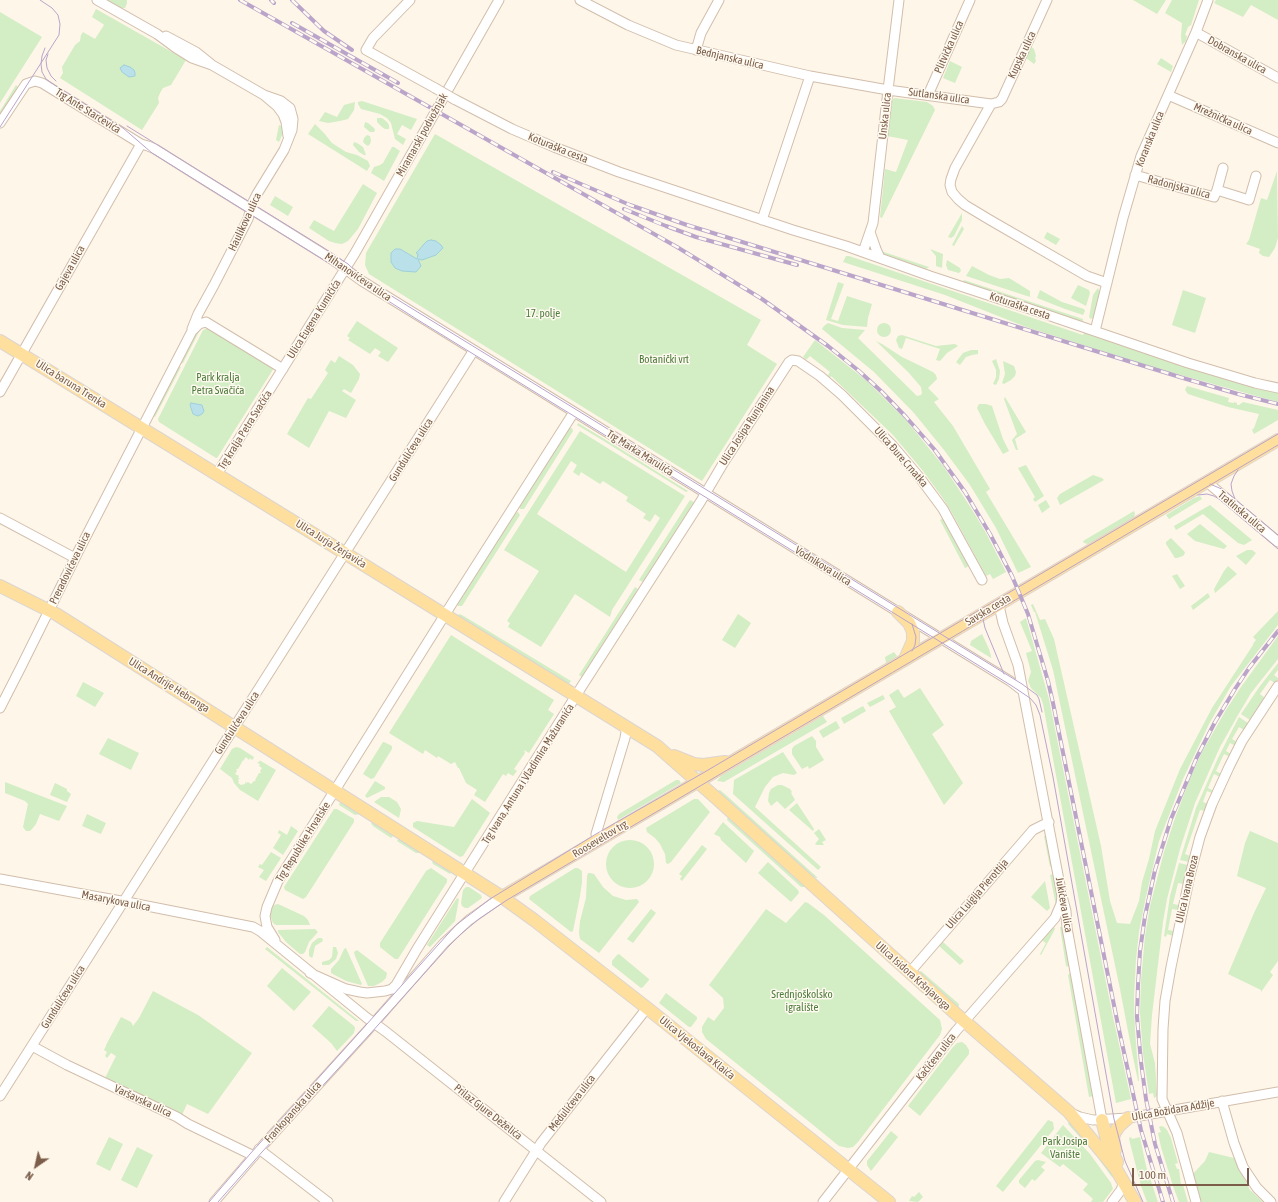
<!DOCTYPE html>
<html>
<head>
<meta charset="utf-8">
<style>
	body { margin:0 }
	#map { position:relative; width:1278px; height:1202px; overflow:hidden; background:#fef6e8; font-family:"Asap Condensed",sans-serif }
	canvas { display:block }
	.north { position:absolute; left:16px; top:1146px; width:40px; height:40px; -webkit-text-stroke:3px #fffaf0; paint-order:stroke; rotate:214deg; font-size:11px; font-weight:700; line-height:16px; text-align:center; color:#7b5d49 }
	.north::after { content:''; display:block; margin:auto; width:14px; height:18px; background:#7b5d49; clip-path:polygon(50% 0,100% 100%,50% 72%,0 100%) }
	.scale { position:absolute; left:1132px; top:1168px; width:117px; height:18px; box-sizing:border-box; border:2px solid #7b5d49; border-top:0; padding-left:5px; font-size:12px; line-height:14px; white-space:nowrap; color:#7b5d49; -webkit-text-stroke:3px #fffaf0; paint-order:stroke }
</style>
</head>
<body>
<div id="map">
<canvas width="1278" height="1202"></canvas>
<div class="north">N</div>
<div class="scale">100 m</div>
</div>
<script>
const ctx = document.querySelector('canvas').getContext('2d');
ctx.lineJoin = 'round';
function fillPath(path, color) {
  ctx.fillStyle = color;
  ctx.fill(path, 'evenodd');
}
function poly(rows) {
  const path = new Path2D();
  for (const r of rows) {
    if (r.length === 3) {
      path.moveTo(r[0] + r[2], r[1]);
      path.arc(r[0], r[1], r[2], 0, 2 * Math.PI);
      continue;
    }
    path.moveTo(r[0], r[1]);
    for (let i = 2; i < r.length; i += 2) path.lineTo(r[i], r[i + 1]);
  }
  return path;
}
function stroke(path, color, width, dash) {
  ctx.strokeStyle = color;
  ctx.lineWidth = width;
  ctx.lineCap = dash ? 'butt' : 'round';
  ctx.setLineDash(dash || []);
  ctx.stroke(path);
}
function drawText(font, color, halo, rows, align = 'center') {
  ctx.font = font + ' "Asap Condensed",sans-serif';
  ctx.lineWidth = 3;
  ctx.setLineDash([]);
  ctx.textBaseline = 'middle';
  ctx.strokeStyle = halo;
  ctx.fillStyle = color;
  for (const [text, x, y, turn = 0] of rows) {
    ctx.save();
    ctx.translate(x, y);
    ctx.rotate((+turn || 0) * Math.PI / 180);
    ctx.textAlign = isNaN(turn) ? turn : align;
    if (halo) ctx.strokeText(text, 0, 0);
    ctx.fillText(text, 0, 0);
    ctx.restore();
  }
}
const green = poly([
	[105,0,127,0,127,3,125,8,120,8],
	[1050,0,1052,0,1030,46,1034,49,1036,56,1035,58,1036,61,1034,64,1026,58,1026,54],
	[1133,0,1166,0,1157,14],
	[1172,0,1199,0,1191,25,1188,27,1185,35,1187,36,1186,41,1182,45,1181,37,1182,23,1165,13],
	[1216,0,1278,0,1278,20,1251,5,1243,17,1214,3],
	[96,9,186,60,171,85,163,88,160,93,158,98,159,103,142,130,60,78,63,73,62,67,75,45,80,41,81,35,83,32,95,39,104,25,103,24,92,17],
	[0,12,42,37,0,103],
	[1161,58,1173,66,1171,72,1157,64],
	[950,61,962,67,955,83,943,78],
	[16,85,18,87,0,116,0,111],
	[894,98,927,102,933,106,935,110,882,218,880,217,885,169,896,172,908,140,887,136,892,101],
	[362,101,417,119,411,130,402,125,397,134,406,139,403,145,395,139,391,123,387,118,380,114,361,109,358,104,358,102],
	[355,102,354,110,348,119,340,121,328,123,319,121,325,112,337,117,344,105],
	[377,118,382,118,387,122,389,125,389,129,385,129,382,127,377,122],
	[365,122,368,123,374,128,375,130,374,132,370,132,364,127],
	[315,124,324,133,332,143,346,152,357,155,368,161,370,166,367,171,308,134],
	[279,125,282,126,283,127,283,133,279,142,276,140],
	[435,134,761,320,747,345,777,364,702,481,369,274,365,265,366,253],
	[367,135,370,136,371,141,370,144,368,146,365,144,363,142,364,138],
	[354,142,357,143,363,147,366,155,364,155,359,152,353,145],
	[392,147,394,147,400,151,384,181,371,173,374,167,380,165,383,163],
	[1277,171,1278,238,1275,248,1269,257,1263,256,1259,253,1260,249,1246,244,1249,240,1261,198,1267,200],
	[363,184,377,193,358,229,348,241,342,244,335,243,329,241,309,228,314,220,334,231],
	[275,196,293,207,288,216,270,205],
	[962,213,962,220,954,236,951,238,948,237],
	[962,226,964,229,954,246,952,245],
	[1047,232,1060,239,1056,245,1044,238],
	[930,249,943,254,942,268,936,266,936,256],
	[881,251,929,267,926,269,884,254],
	[846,256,849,256,1083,335,1085,331,1253,387,1278,392,1278,402,1159,369,1026,327,945,295,843,262],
	[947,260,960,268,961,271,959,273,948,270,946,265],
	[972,266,989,275,1000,279,1009,278,1030,291,1030,297,966,276],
	[964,280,1083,319,1083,322,963,282],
	[838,282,844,284,831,319,838,321,847,296,872,304,868,318,867,327,843,325,826,320],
	[1078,285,1089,290,1090,293,1086,306,1071,298],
	[1098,288,1100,293,1094,317,1091,319,1089,317,1093,295],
	[1040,290,1062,302,1084,309,1085,311,1083,315,1065,309,1037,298],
	[1183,290,1206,298,1195,333,1172,325],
	[357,321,398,348,388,362,378,356,381,352,375,348,370,354,348,340,350,338,347,336],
	[828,323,842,328,865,330,858,338,917,396,921,395,922,393,921,387,909,373,876,341,882,344,902,357,933,372,936,375,937,379,928,388,939,399,934,402,953,426,990,489,986,492,1031,567,1018,573,996,528,970,485,944,450,914,413,874,372,822,329,824,326],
	[884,330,7],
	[200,327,200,330,183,363,180,364],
	[208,328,274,368,217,458,216,458,159,422,158,419,203,330],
	[902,335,936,346,955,344,958,346,947,353,940,361,936,360,940,349,906,338,902,349,899,348,896,340,898,336],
	[815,340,867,381,906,420,944,467,971,508,986,533,1006,572,993,579,990,574,986,576,952,513,942,497,923,471,893,435,831,376,830,378,828,375,830,372,810,356,806,360,803,357],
	[971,350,978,350,978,354,972,355,966,357,960,365,956,362,963,353],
	[339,356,353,365,360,374,359,379,351,393,344,389,342,391,356,400,346,418,329,411,309,448,287,434,308,398,311,399,328,373,325,370,331,360,335,363],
	[996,359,1000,371,999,379,996,385,993,384,996,377,996,370,992,361],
	[1003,361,1014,366,1016,372,1015,376,1011,380,1004,384,1002,383,1005,374],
	[179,367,181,367,155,417,153,416],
	[1187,386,1229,398,1228,402,1234,403,1234,402,1237,403,1237,405,1239,405,1243,402,1278,410,1278,420,1254,434,1252,430,1254,428,1259,414,1228,407,1188,394,1185,390],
	[1005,397,1026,432,1015,439,1018,450,1016,450,1012,440,1017,434,1004,399],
	[979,404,986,404,992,406,1003,439,1009,451,1003,454,985,424,977,408],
	[578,423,616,446,688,491,686,492,602,440,577,425],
	[569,428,572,428,573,431,524,509,520,509,519,506],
	[580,431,685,496,612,610,610,617,575,594,541,647,508,627,510,623,507,621,539,571,504,550],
	[571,461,577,465,573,472,579,476,581,472,600,484,603,481,628,497,626,501,646,514,643,518,650,522,655,514,660,518,626,572,537,514],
	[1026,465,1044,496,1035,502,1033,499,1035,497,1018,468],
	[1093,475,1102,478,1104,480,1060,505,1057,498,1060,494],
	[1200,496,1202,499,1169,519,1166,515,1194,498],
	[690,500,694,502,643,582,639,580],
	[1046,500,1050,507,1042,513,1038,505],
	[1210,505,1252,540,1244,545,1238,543,1203,514,1176,530,1174,526],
	[1134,511,1135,514,1134,517,1088,544,1084,543,1083,541],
	[518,512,520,515,462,606,458,606,457,605,515,513],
	[943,518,969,566,965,568,940,520],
	[1200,524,1227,546,1224,549,1195,541,1187,534],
	[1171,538,1184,551,1185,553,1183,556,1177,558,1175,558,1166,544,1166,542],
	[1247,550,1252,550,1256,553,1246,565,1236,556],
	[1228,566,1237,574,1215,593,1214,589,1224,571],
	[1177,574,1185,586,1180,589,1172,576],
	[635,587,638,589,582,677,579,675],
	[1208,593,1210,597,1193,610,1191,606],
	[1033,604,1040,620,1045,619,1054,639,1101,846,1110,901,1117,923,1130,924,1139,901,1142,882,1149,859,1155,831,1180,769,1212,708,1253,645,1253,644,1256,640,1253,637,1278,611,1278,625,1231,686,1209,724,1183,779,1159,841,1145,901,1139,932,1136,959,1134,997,1135,1030,1139,1081,1138,1081,1132,1052,1120,989,1053,670,1035,612,1034,612,1031,605],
	[459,614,462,615,571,681,568,685,457,617],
	[738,614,751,623,735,648,722,640],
	[1026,618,1049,699,1113,1017,1131,1099,1116,1103,1043,704,1041,698,1031,688,1028,681,1031,672,1026,653,1032,651,1020,622],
	[982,634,989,649,991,656,991,658,970,645,971,641],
	[451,635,554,700,548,710,554,714,529,753,524,750,525,753,514,769,517,771,513,776,508,773,506,776,503,774,485,802,474,795,477,790,466,783,459,768,458,768,455,762,451,764,438,756,437,758,425,750,423,754,389,733],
	[1278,636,1278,659,1251,693,1238,715,1220,747,1195,803,1180,849,1167,899,1163,922,1152,1015,1150,1044,1155,1063,1157,1096,1154,1098,1153,1093,1149,1094,1143,1054,1140,1013,1141,980,1145,936,1150,906,1164,852,1175,818,1189,781,1202,752,1226,710,1241,687],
	[894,652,897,656,886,663,885,657],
	[1278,663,1278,670,1274,675,1278,678,1278,680,1275,683,1270,680,1260,694,1265,698,1250,720,1241,714,1260,686],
	[83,682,104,693,95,707,76,696],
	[920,688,944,725,932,734,963,783,944,805,889,711,896,707,889,695,898,689,904,698],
	[883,695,885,699,870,707,867,703],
	[863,706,866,711,844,724,841,718],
	[823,716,827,722,724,782,717,781,721,776],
	[1239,717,1248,723,1244,730,1239,727,1232,739,1237,742,1236,746,1230,743,1226,751,1231,754,1230,757,1224,754,1216,771,1221,774,1220,777,1214,774,1208,788,1214,791,1212,793,1207,791,1203,802,1208,804,1205,811,1200,810,1185,854,1190,856,1189,862,1180,860,1196,808,1218,758],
	[836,721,840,728,823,738,819,731],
	[812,736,816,741,816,747,824,760,809,769,808,766,802,769,792,754,792,749,794,746],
	[108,738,139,753,131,770,99,754],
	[383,742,384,742,392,746,392,749,374,778,371,779,363,774],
	[236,747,240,748,254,757,253,757,254,758,252,760,250,758,249,760,246,757,243,761,242,761,242,762,238,769,236,769,237,771,235,774,239,776,238,778,240,778,238,780,239,782,238,783,241,785,245,784,246,781,246,783,248,782,251,784,254,781,256,781,255,780,259,773,261,773,260,771,262,768,259,766,260,764,257,763,260,761,259,760,276,770,258,801,240,790,234,783,232,778,220,769,232,749],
	[783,752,797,773,794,775,783,773,773,777,765,787,755,807,821,867,818,870,733,794,734,780],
	[676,780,679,780,681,783,618,820,617,817,619,814],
	[375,781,385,787,385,789,367,798,365,796],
	[5,782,67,806,59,821,40,814,36,824,32,829,30,831,26,831,23,827,28,804,25,801,5,793],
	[55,783,67,789,67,791,71,794,67,802,50,795],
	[778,785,782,785,790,789,792,792,791,793,795,800,785,809,777,801,771,806,768,801,769,793,771,789],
	[720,790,727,796,818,878,812,877,719,793,717,791],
	[381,797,389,797,397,802,401,809,399,818,374,802],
	[472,799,490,813,463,856,460,857,413,827,413,823,417,821,454,827],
	[694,799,698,799,710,812,671,862,668,864,666,863,665,854,660,844,655,838,647,832,646,828],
	[341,801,359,812,360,814,355,815,339,805,340,802],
	[797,803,814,829,813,831,789,810],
	[334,809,337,809,354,819,354,822,306,897,303,899,285,890,284,887],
	[87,814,106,823,101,834,82,826],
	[728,816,805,885,804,887,801,887,727,820],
	[373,821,394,835,391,838,373,826,371,823],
	[723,822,754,851,746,863,721,840,720,837,714,834],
	[291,826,298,831,283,855,273,848,281,835,278,833,279,830,287,835],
	[819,829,826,840,822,842,824,845,817,845,815,844,819,839,814,833],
	[1250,831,1278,843,1278,961,1270,972,1273,975,1261,992,1261,990,1228,974,1254,913,1266,888,1237,876,1245,843],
	[1047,835,1053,866,1050,867,1044,836],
	[399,838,421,851,420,853,416,853,397,841],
	[630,864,24],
	[702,845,707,849,682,881,680,879,682,876,679,874],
	[271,852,281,858,266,881,259,877,264,870,258,867,260,864,262,865],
	[434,860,452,871,450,874,433,864,432,862],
	[768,862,798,890,799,893,791,902,758,873],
	[1179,863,1188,865,1183,884,1178,883,1173,904,1179,905,1178,910,1172,909,1168,930,1174,931,1173,936,1167,934,1166,937,1164,936,1170,896],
	[431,868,447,879,447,882,398,959,395,959,380,947,380,943,426,871],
	[575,868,578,868,582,871,582,882,580,896,573,931,571,932,529,899,530,896],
	[588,873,590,873,594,874,603,887,613,896,626,900,637,899,639,902,599,953,580,939,579,933,580,921,586,898,587,876],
	[1054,874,1058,897,1056,906,1050,875],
	[1045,881,1050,908,1047,911,1031,897],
	[466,887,469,887,481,895,482,898,468,908,465,908,462,906,461,903,463,890],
	[457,898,459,899,455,921,430,947,427,945],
	[805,902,808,903,824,915,940,1020,942,1029,940,1035,858,1142,853,1147,848,1148,839,1146,807,1120,706,1039,702,1032,702,1027,708,1017,714,1021,724,1008,723,998,709,985,766,909,786,923],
	[278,904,304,916,308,920,310,925,276,925,273,923,270,915,272,908,274,905],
	[651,909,656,913,633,943,627,939],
	[1054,927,1055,929,1041,955,1040,954,1046,943,1041,940],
	[1060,927,1063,927,1070,967,1066,966],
	[315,929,318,932,309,942,305,952,303,954,300,954,294,949,286,942,278,932,278,930],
	[318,938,322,938,323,941,315,946,313,956,312,958,309,956,309,950,312,943],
	[943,942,964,961,960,965,939,946],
	[267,947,359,1021,356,1021,265,949],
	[333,947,336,947,338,953,336,959,329,965,322,965,322,962,329,960,332,957],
	[346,948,362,984,361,985,346,981,331,973,331,969,339,960,344,949],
	[357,950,387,973,386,978,382,982,374,986,368,986,355,956,354,952],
	[619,954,649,979,649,980,643,987,641,988,612,965,612,961,617,955],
	[282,968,311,992,294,1011,267,986],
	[921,971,959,1004,959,1006,957,1007,918,972],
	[1071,972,1093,1096,1089,1097,1068,975],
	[153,991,198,1015,252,1053,208,1114,187,1104,182,1115,178,1112,105,1078,116,1056,111,1053,107,1058,105,1056,107,1052,104,1050,106,1046,106,1045,121,1017,131,1022,133,1026,139,1018],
	[666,993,697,1017,697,1019,691,1027,689,1027,659,1003],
	[329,1006,354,1026,355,1028,354,1033,337,1051,331,1043,312,1026],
	[962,1042,966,1045,969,1050,969,1054,920,1116,908,1106,953,1047,957,1043],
	[1048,1120,1053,1122,1054,1129,1003,1192,996,1186],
	[1069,1121,1083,1135,1108,1165,1114,1178,1111,1176,1096,1155,1068,1124],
	[1063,1125,1090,1154,1111,1183,1113,1189,1103,1202,1091,1202,1093,1199,1083,1190,1088,1184,1063,1164,1060,1167,1041,1153],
	[1161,1126,1164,1127,1167,1130,1171,1138,1178,1163,1175,1164,1177,1169,1179,1169,1181,1185,1183,1185,1188,1202,1179,1202,1173,1186,1161,1147,1158,1133,1161,1132,1159,1127],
	[891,1131,898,1137,871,1171,867,1165,867,1161],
	[109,1137,123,1144,110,1171,96,1164],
	[1131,1137,1132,1139,1140,1137,1146,1166,1158,1202,1147,1202,1141,1186,1130,1143,1129,1138],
	[137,1147,153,1155,137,1188,121,1180],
	[1209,1152,1234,1158,1250,1190,1263,1202,1198,1202,1190,1177,1205,1161],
	[1038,1160,1046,1162,1041,1167,1045,1170,1035,1181,1032,1179,1025,1188,1019,1183,1019,1180,1035,1161],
	[919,1192,923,1197,918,1202,909,1201,912,1196,914,1197]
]);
const water = poly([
	[124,65,130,67,134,70,135,73,135,76,129,77,122,72,120,68,124,65],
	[431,240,436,241,441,245,443,248,436,255,422,260,418,259,421,266,416,272,402,271,395,268,391,262,391,253,395,249,400,249,417,259,418,254,416,253,419,250,424,244,427,241,431,240],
	[191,403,202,405,204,411,202,414,198,416,193,414,190,405,191,403]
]);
const minor = poly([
	[97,0,157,34,176,48,192,58,212,65,264,95,277,106,283,114,286,122,288,136],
	[410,0,373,38,366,50,435,88],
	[580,0,628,25,676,45,810,76,888,90,991,104,999,102,1002,99,1047,0],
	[1196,32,1199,34,1278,78],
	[166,36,196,52,211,64],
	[696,50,701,33,719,0],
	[928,95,970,0],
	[1168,95,1278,143],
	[454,99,512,129,554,147,619,172,793,230,846,246,930,276,1030,309,1188,363,1255,383,1278,388],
	[991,104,955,168,951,179,950,185,952,192,958,199,965,205,990,220,1087,276,1107,283],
	[0,123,26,84,35,81,42,83,141,144,148,146,155,149,201,178,333,260,362,281,409,310,1010,681,1023,691],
	[1135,175,1214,197,1217,190,1249,200,1256,176],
	[1217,190,1223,168],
	[762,220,810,76],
	[870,232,876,249,880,258],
	[863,252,873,223,888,90,899,0],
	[192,329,198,314,214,285,248,219,252,204,257,194,284,150,292,130,293,119,290,108,281,101,264,95],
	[1095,331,1123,218,1141,156,1196,32,1208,0],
	[0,392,141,144],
	[217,474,355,253,499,0],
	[1207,482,1278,542],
	[0,518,75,558],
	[1000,603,1000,610,1003,623,1018,665,1062,896,1066,911,1067,928,1102,1120],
	[0,708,21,667,79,550,192,331,199,324,206,322,283,369],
	[597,841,596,834,625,738,626,732,625,726],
	[0,879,132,903,253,927,260,931,367,1018,385,1031,601,1202],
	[275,940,267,927,265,916,267,907,278,881,451,605,574,412],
	[910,972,1033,830,1049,822],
	[310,973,346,989,360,992,367,993,385,991,392,989,396,985,417,949,582,686,701,501,724,462,789,362,792,360,798,361,820,376,842,395,893,446,920,478,943,509,982,580],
	[32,1046,67,1065,177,1117,188,1124,254,1156],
	[0,1096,474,350],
	[1222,1101,1234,1143,1243,1167,1257,1188,1271,1202],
	[1071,1113,1080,1117,1093,1120,1128,1118,1278,1092],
	[259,1149,328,1202],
	[214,1202,265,1143,367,1031,444,943,469,920,502,897],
	[504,1202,541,1143,647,1008],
	[823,1202,956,1031,1055,918,1061,904,1062,897],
	[1112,1202,1121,1190,1124,1182],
	[1196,1202,1177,1133,1162,1099,1163,1029,1165,1001,1171,967,1190,875,1200,837,1212,804,1229,767,1242,741,1278,686]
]);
const major = poly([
	[0,341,356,560,657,746,715,797,955,1013,1069,1112,1116,1169,1135,1202],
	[0,586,56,614,502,897,534,920,647,1008,889,1202],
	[898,612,909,623,913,632,913,641,905,659],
	[674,756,694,764,703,765,725,762],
	[502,897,1278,440],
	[1102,1120,1108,1144,1117,1162],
	[1115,1150,1113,1137,1115,1132,1119,1126,1128,1118]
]);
const tram = poly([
	[45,48,42,56,41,64,42,72,46,79,56,86,123,128,152,153,343,272,418,320,1012,686,1030,698,1036,705,1040,715,1053,777,1114,1119,1125,1161,1143,1202],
	[48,54,46,60,47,68,51,76,56,81],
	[127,126,324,248,348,264,364,279,1022,684,1037,695,1039,699,1042,712],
	[0,127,59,35,60,24,58,15,52,8,40,0],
	[1210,484,1224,490,1278,535],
	[1198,495,1207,494,1214,496,1219,499,1278,549],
	[1235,499,1232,491,1231,484,1234,476,1238,470],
	[984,614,983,619,985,628,1004,674],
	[912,624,916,637,915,645,912,651],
	[209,1202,250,1154,456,925,490,899,596,834,703,773,1278,434],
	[218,1202,262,1152,370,1034,449,946,462,933,479,919,507,900,1278,445]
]);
const rail = poly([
	[240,0,677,247,762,299,828,346,859,371,882,392,906,417,934,449,965,492,990,534,1012,576,1028,614,1033,631,1048,681,1053,703,1118,1025,1141,1130,1163,1202],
	[271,0,274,3],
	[292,0,324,31,352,50],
	[292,23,398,83],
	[553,172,630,205,687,225,1183,378,1238,394,1278,404],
	[624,209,666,226,696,237,797,265],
	[1173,1202,1155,1144,1146,1099,1141,1062,1137,1017,1138,985,1140,951,1145,916,1155,870,1171,819,1197,757,1215,722,1235,689,1249,668,1278,631]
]);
const minorBridge = poly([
	[435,88,454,99]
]);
const streetNames = [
	["Plitvička ulica",949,47,-66],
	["Kupska ulica",1022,55,-65],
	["Dobranska ulica",1237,55,29],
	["Bednjanska ulica",730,58,13],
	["Sutlanska ulica",939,96,8],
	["Trg Ante Starčevića",88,111,32],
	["Unska ulica",885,116,-84],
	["Mrežnička ulica",1223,119,24],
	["Miramarski podvožnjak",422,135,-61],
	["Koranska ulica",1150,139,-68],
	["Koturaška cesta",558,148,22],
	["Radonjska ulica",1179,187,15],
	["Haulikova ulica",245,222,-65],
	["Gajeva ulica",70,268,-61],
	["Mihanovićeva ulica",358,277,34],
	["Koturaška cesta",1020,306,19],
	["Ulica Eugena Kumičića",314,319,-58],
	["Ulica baruna Trenka",71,384,32],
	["Ulica Josipa Runjanina",747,426,-57],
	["Trg kralja Petra Svačića",245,430,-58],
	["Gundulićeva ulica",411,450,-58],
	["Trg Marka Marulića",640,453,32],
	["Ulica Đure Crnatka",901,457,49],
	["Tratinska ulica",1242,512,40],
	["Ulica Jurja Žerjavića",331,544,32],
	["Vodnikova ulica",823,566,32],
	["Preradovićeva ulica",70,568,-64],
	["Savska cesta",988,610,-31],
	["Ulica Andrije Hebranga",169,685,32],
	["Gundulićeva ulica",237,723,-57],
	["Trg Ivana, Antuna i Vladimira Mažuranića",528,774,-58],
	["Rooseveltov trg",600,839,-31],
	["Trg Republike Hrvatske",303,842,-58],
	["Ulica Ivana Broza",1187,889,-77],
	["Ulica Luigija Pierottija",977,894,-49],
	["Masarykova ulica",116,901,11],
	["Jukićeva ulica",1064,905,80],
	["Ulica Isidora Kršnjavoga",913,976,42],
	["Gundulićeva ulica",63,997,-58],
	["Ulica Vjekoslava Klaića",697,1048,39],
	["Kačićeva ulica",936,1057,-52],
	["Varšavska ulica",143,1101,25],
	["Medulićeva ulica",572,1103,-52],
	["Ulica Božidara Adžije",1173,1110,-10],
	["Frankopanska ulica",293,1112,-48],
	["Prilaz Gjure Deželića",488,1112,38]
];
const parkNames = [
	["17. polje",543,314],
	["Botanički vrt",664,360],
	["Park kralja",218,378],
	["Petra Svačića",218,391],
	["Srednjoškolsko",802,995],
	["igralište",802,1008],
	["Park Josipa",1065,1142],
	["Vanište",1065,1155]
];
fillPath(green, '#d3edc5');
fillPath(water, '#bae1ea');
stroke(water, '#a0d0dc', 1);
stroke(minor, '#d2beac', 11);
stroke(major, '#ddd5d0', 14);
stroke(minor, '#fff', 9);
stroke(major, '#ffdf9e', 12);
stroke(tram, '#baa4ca', 1);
stroke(rail, '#baa4ca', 4);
stroke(rail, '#fffaf0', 2.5, [8]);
stroke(minorBridge, '#d2beac', 11, []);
stroke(minorBridge, '#fff', 9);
drawText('11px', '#7b5d49', '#fffaf0', streetNames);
drawText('11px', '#4d7b3d', '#fffaf0', parkNames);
</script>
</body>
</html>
